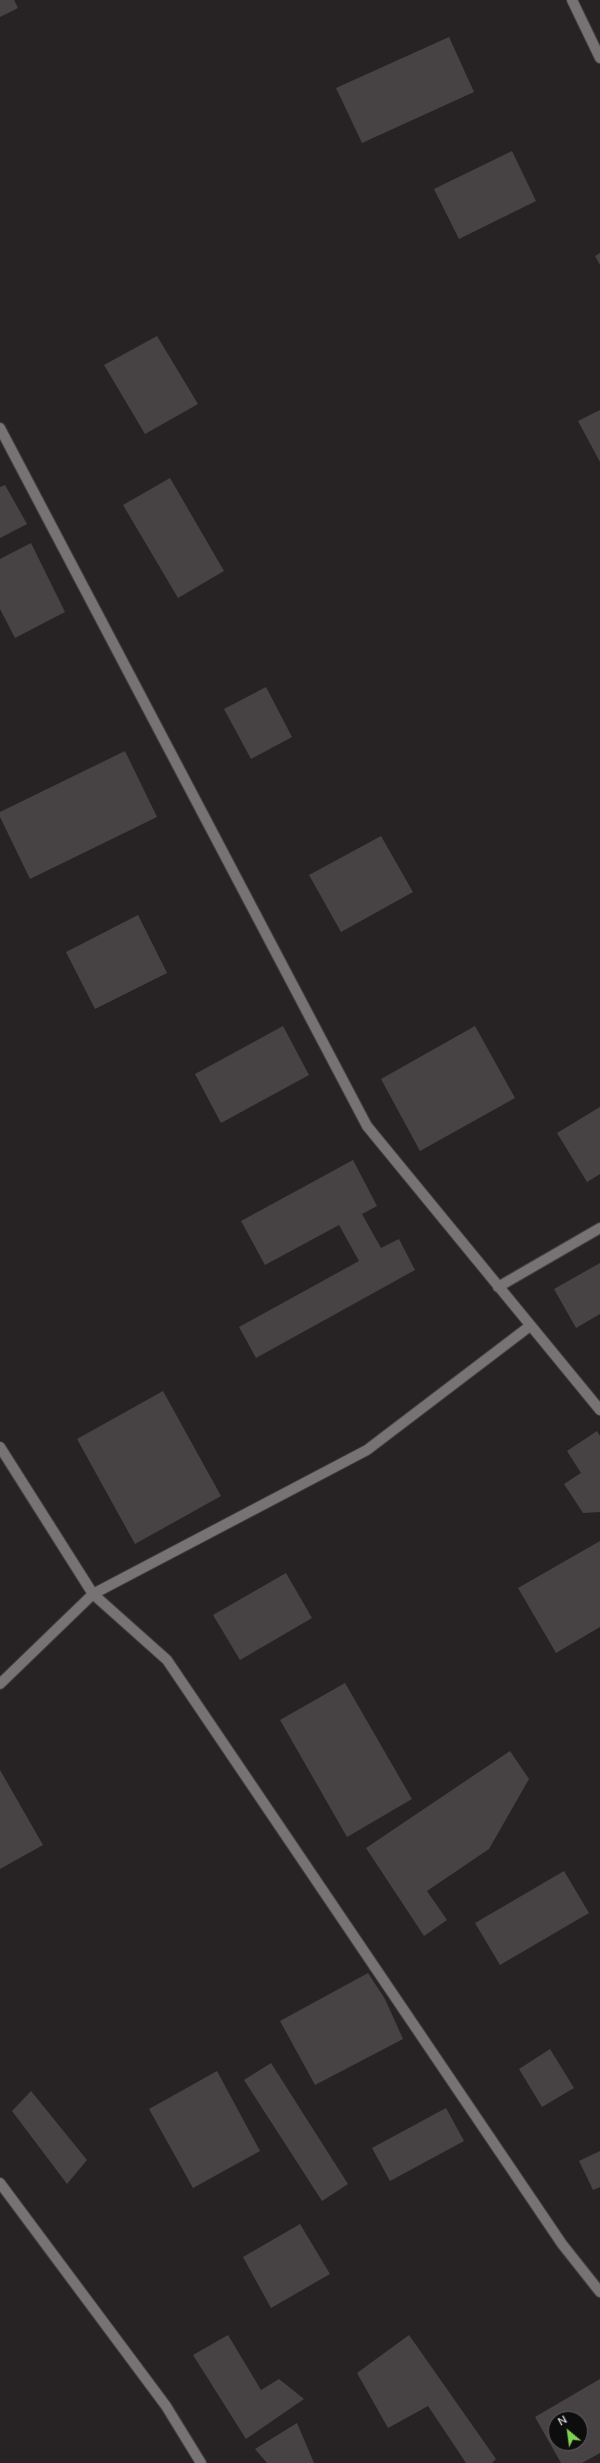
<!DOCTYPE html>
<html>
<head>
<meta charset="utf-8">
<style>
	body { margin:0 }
	#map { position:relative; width:600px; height:2463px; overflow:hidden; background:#272325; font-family:"Nunito Sans",sans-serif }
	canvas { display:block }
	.north { position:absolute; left:548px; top:2411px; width:40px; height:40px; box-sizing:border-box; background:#0e0d0e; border:1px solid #5f5d5e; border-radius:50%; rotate:331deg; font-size:11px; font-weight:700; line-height:16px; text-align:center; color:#d8d5d6 }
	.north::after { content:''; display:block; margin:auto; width:14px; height:18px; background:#7dd154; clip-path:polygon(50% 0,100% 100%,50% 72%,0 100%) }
</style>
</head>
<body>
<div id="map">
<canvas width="600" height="2463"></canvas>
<div class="north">N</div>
</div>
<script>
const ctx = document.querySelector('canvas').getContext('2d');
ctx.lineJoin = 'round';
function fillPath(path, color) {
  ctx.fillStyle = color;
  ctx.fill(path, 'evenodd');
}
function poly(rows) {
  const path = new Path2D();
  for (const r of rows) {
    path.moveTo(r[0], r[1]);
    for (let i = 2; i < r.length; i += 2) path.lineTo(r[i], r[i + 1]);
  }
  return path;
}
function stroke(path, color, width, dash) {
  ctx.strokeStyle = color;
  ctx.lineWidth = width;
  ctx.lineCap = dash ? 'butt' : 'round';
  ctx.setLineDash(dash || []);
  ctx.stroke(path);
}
const building = poly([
	[0,0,14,0,18,8,0,17],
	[449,37,474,92,362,143,336,88],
	[512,151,536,201,459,239,434,189],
	[600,253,600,265,595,256],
	[157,336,198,404,145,434,104,365],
	[600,410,600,462,578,421],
	[170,478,224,571,178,598,123,505],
	[5,485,27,524,0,538,0,487],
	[31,543,65,612,15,638,0,609,0,559],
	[266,687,292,737,251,759,224,709],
	[125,751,157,817,30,879,0,817,0,812],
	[381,836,413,892,341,932,309,875],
	[138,915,167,973,95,1009,66,952],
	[283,1026,309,1075,221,1123,195,1074],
	[475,1026,515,1098,420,1151,381,1079],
	[600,1107,600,1174,587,1182,557,1133],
	[353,1160,377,1206,362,1214,381,1248,399,1239,415,1270,256,1358,239,1327,359,1261,339,1225,265,1265,241,1221],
	[600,1263,600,1314,576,1328,554,1289],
	[163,1391,221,1496,135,1544,77,1439],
	[597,1431,600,1436,600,1512,583,1513,564,1484,581,1473,567,1451],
	[600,1541,600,1627,556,1653,518,1588],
	[286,1573,312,1618,240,1660,213,1615],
	[345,1683,412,1799,347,1837,280,1720],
	[510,1751,529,1779,489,1849,427,1891,447,1920,424,1936,366,1848],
	[0,1770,43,1845,0,1869],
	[564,1871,589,1913,500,1965,475,1923],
	[368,1973,385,1999,403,2039,315,2085,280,2021],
	[550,2049,574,2088,542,2107,519,2069],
	[271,2063,348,2184,322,2201,244,2080],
	[217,2071,260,2151,193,2188,149,2109],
	[31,2091,87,2160,67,2184,12,2111],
	[446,2108,464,2141,390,2181,372,2148],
	[600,2151,600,2187,593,2190,579,2161],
	[300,2224,330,2274,271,2308,243,2257],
	[228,2335,261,2390,279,2379,304,2399,246,2439,193,2355],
	[409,2335,496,2459,492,2463,466,2463,428,2406,388,2428,357,2373],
	[600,2379,600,2453,582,2463,561,2463,535,2417],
	[556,2419,580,2419,580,2443,556,2443],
	[297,2423,314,2463,267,2463,255,2449]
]);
const minor = poly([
	[572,0,600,58],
	[0,428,367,1126,600,1410],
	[498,1287,600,1228],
	[0,1447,93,1594,167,1660,562,2244,600,2292],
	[0,1684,93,1594,367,1450,530,1326],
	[0,2183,166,2406,201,2463]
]);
fillPath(building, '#474345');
stroke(minor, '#444042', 12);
stroke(minor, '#777274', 10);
</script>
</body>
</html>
